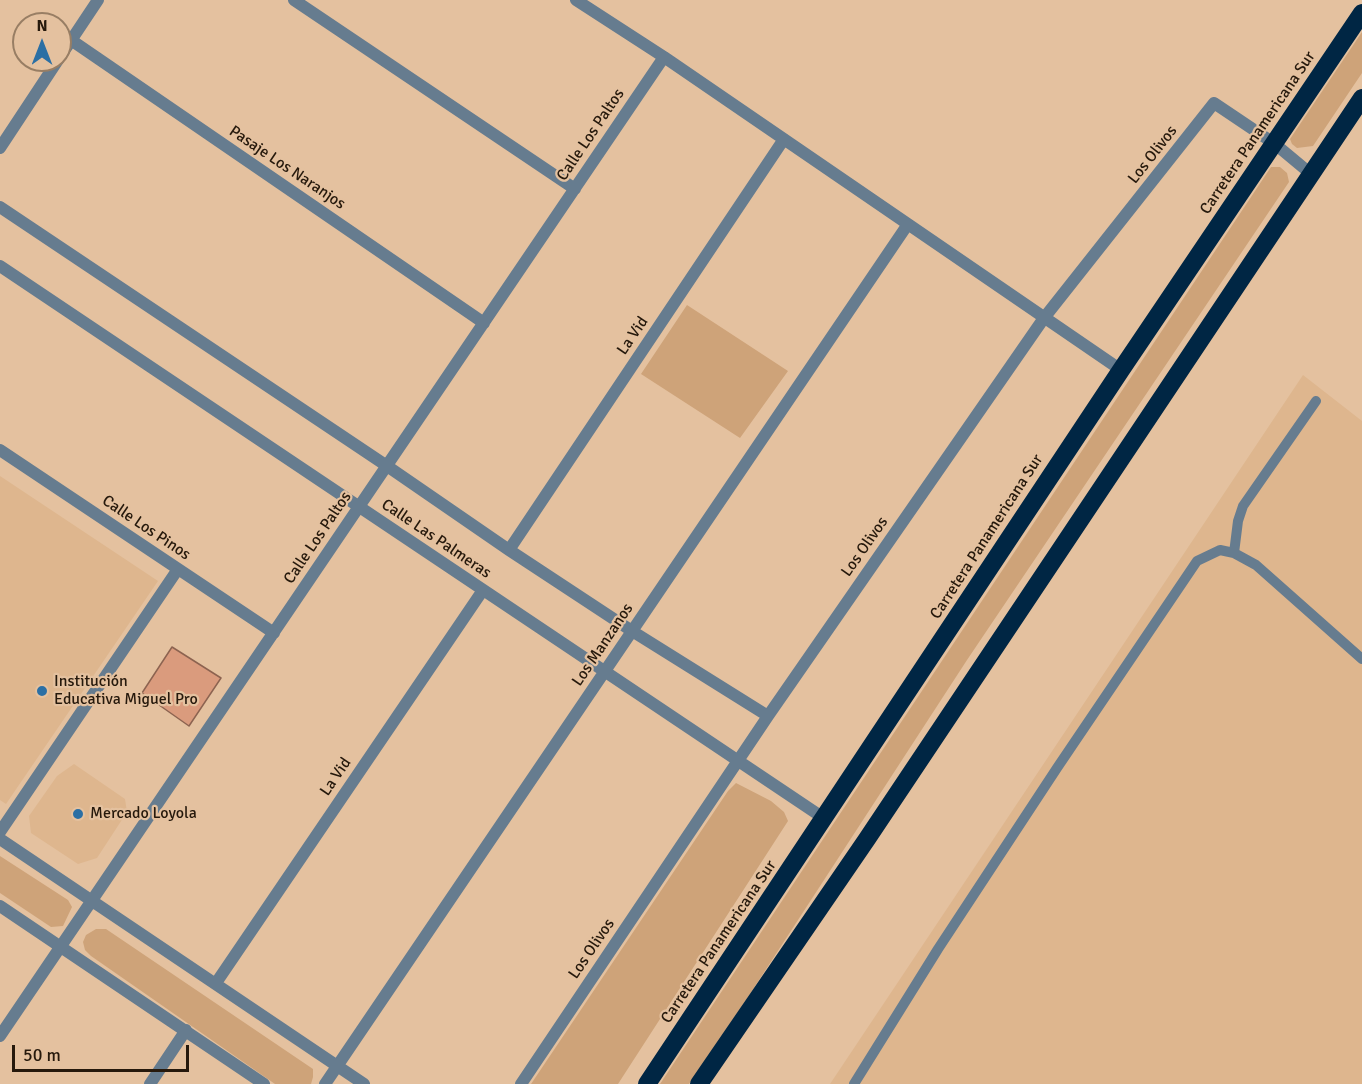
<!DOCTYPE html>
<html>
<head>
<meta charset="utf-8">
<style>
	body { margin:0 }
	#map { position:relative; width:1362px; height:1084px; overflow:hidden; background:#e4c19f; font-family:Signika,sans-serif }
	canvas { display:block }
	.north { position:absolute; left:12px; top:12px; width:60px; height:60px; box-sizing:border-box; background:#e4c19f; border:2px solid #987e64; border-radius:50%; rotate:0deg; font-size:16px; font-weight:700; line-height:24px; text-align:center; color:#26190c }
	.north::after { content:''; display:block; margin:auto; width:21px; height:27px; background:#2b6fa4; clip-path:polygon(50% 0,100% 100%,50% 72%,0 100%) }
	.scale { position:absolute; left:12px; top:1045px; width:177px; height:27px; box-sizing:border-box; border:3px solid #26190c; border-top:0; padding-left:8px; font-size:18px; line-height:21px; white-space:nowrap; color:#26190c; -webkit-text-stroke:4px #e4c19f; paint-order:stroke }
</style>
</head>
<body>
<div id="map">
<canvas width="1362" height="1084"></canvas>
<div class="north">N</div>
<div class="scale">50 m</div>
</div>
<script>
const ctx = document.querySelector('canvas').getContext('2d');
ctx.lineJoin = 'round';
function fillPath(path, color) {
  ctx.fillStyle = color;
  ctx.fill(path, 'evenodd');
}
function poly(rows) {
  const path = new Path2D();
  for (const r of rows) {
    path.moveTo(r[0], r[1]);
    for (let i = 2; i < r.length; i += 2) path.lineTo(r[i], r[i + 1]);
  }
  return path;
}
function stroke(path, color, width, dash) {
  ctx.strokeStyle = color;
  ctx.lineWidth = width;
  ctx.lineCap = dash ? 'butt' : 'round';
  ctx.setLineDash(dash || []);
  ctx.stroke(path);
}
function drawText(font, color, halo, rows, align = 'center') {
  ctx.font = font + ' Signika,sans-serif';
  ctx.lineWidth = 4.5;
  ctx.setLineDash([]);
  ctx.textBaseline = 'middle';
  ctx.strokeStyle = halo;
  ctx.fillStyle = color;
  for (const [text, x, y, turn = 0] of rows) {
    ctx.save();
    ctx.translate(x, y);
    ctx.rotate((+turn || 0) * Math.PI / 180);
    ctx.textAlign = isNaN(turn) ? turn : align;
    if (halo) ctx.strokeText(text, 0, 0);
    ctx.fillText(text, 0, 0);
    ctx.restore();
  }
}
const built = poly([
	[1303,375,1362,421,1362,1084,830,1084],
	[0,476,158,581,6,804,0,800],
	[74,764,125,799,127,812,97,858,78,864,31,833,29,816,57,776]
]);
const green = poly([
	[1362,32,1362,73,1313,146,1297,148,1292,144,1290,139],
	[1271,167,1280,167,1287,173,1289,182,967,660,746,1000,689,1084,660,1084],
	[687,305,788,371,740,438,641,374],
	[736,783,771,801,784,812,788,821,618,1084,531,1084,728,791],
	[0,856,68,900,72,907,63,926,51,927,0,893],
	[96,929,106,929,313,1069,313,1077,311,1084,275,1084,91,956,85,950,83,942,86,935]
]);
const building = poly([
	[172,647,221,678,189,726,142,693,172,647]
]);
const lane = poly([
	[1234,553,1238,521,1243,506,1316,401],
	[854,1084,938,949,1057,768,1197,561,1220,550,1234,553,1256,565,1362,659]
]);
const street = poly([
	[294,0,575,189],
	[576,0,664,57,1121,370],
	[71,40,484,323],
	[60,57,98,0],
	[0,148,58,60],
	[0,207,387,466,509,550,632,631,768,716],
	[0,266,825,819],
	[0,450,274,633],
	[509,550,784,139],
	[0,832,178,569],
	[0,839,364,1084],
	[0,906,264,1084],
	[216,983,483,590],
	[0,1036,664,57],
	[150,1084,186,1030],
	[325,1084,908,224],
	[521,1084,768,716,1044,318,1214,103,1275,144,1311,174]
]);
const highway = poly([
	[647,1084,1121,370,1362,13],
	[699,1084,867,839,1362,98]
]);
const markers = [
	[42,691,6,"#2b6fa4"],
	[78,814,6,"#2b6fa4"]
];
const streetNames = [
	["Carretera Panamericana Sur",1258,133,-56],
	["Calle Los Paltos",591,135,-56],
	["Los Olivos",1153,155,-52],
	["Pasaje Los Naranjos",287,168,34],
	["La Vid",633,336,-56],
	["Calle Los Pinos",146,528,34],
	["Carretera Panamericana Sur",987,537,-57],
	["Calle Los Paltos",318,538,-56],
	["Calle Las Palmeras",436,539,34],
	["Los Olivos",865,547,-55],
	["Los Manzanos",603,645,-56],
	["La Vid",336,777,-56],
	["Carretera Panamericana Sur",719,942,-56],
	["Los Olivos",592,949,-56]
];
const poiNames = [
	["Institución",54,682],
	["Educativa Miguel Pro",54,700],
	["Mercado Loyola",90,814]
];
fillPath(built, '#deb68e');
fillPath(green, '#cea379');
fillPath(building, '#da9b7d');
stroke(building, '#8c6350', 1.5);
stroke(lane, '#667c8f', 10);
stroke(street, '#667c8f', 12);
stroke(highway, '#002644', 18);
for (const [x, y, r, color] of markers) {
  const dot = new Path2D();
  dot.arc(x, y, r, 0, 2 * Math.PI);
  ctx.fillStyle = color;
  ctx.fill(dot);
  stroke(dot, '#e4c19f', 2);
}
drawText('16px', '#26190c', '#e4c19f', streetNames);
drawText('16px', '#26190c', '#e4c19f', poiNames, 'left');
</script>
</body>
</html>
